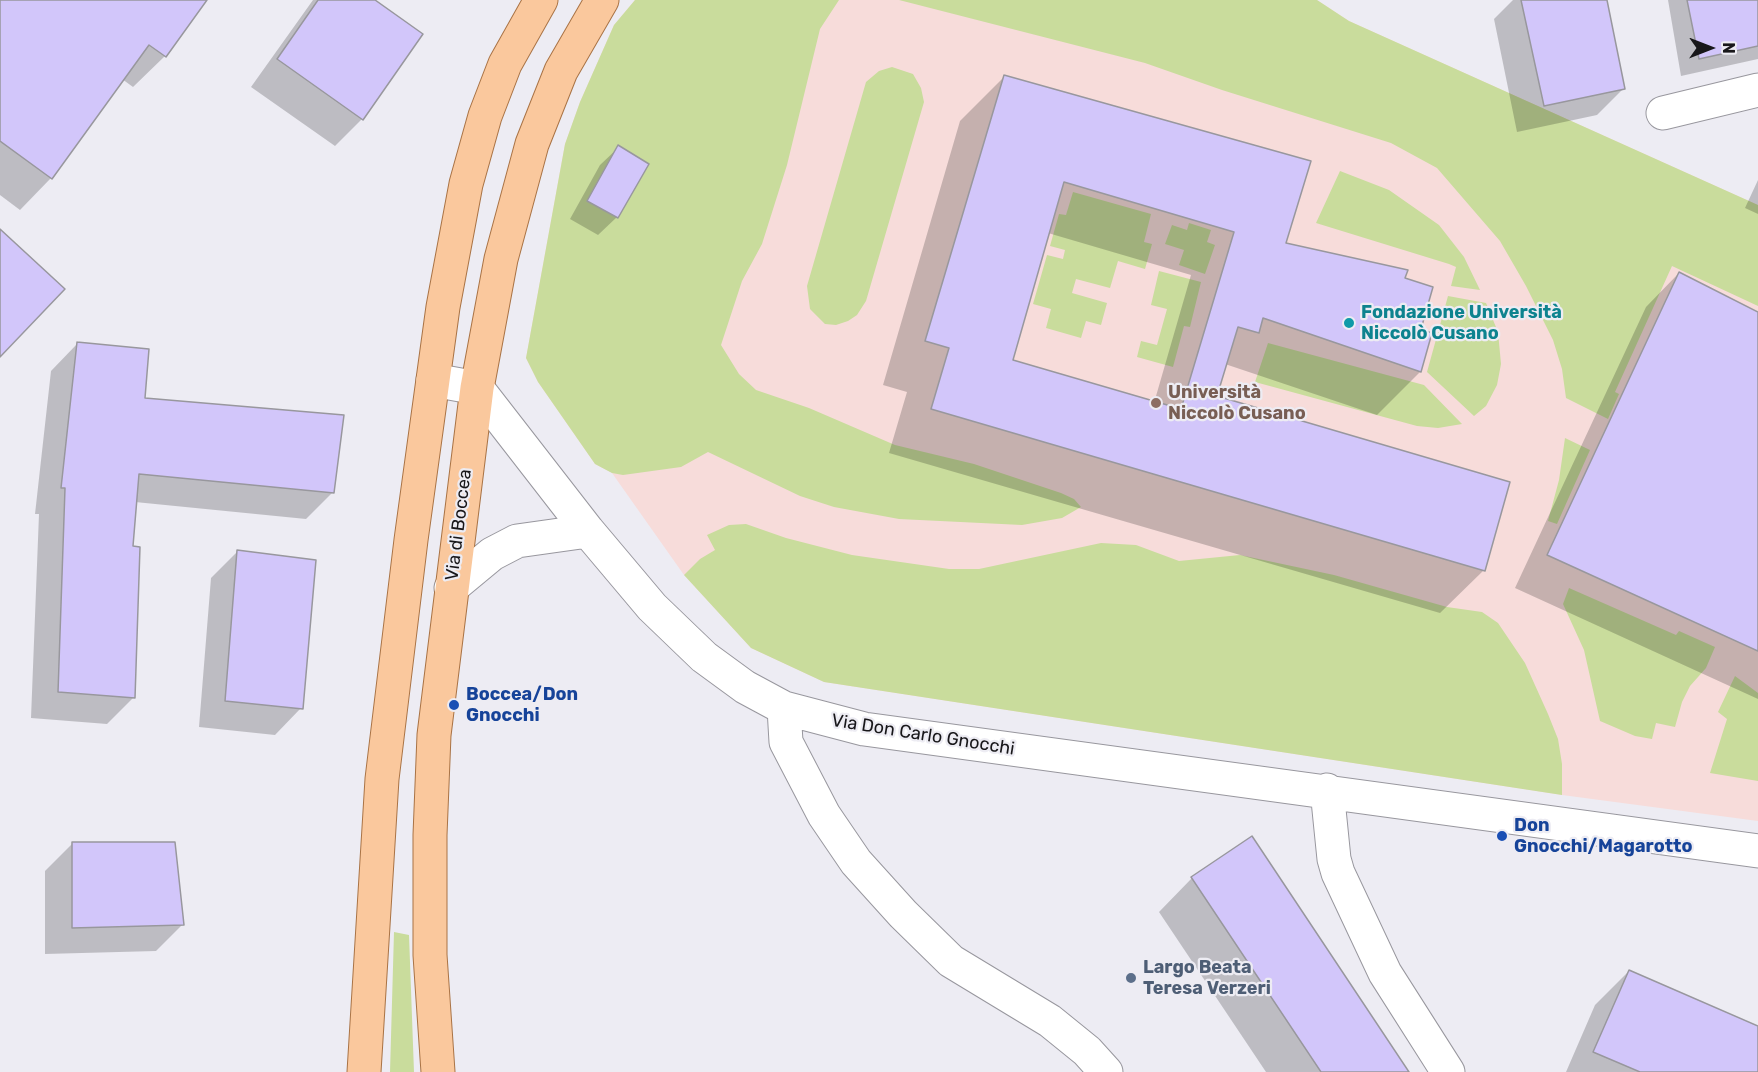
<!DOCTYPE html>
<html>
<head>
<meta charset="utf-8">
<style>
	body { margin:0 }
	#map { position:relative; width:1758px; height:1072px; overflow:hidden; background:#edecf3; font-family:Rubik,sans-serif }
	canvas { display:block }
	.north { position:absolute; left:1680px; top:18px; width:60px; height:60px; -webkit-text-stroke:4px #edecf3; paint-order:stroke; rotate:90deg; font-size:16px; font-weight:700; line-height:24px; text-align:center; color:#18171a }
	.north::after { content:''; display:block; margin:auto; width:21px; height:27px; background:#18171a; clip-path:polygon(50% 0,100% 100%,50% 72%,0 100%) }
</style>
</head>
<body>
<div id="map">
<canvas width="1758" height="1072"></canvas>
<div class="north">N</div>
</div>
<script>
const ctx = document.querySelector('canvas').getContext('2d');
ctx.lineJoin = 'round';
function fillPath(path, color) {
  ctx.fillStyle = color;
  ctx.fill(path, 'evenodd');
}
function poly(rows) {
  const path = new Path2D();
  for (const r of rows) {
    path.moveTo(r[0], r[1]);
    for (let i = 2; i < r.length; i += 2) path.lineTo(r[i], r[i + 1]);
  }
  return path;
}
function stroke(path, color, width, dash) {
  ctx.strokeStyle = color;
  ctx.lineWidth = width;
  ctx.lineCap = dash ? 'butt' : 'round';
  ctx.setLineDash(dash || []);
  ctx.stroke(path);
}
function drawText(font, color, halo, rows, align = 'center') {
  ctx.font = font + ' Rubik,sans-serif';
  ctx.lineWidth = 4.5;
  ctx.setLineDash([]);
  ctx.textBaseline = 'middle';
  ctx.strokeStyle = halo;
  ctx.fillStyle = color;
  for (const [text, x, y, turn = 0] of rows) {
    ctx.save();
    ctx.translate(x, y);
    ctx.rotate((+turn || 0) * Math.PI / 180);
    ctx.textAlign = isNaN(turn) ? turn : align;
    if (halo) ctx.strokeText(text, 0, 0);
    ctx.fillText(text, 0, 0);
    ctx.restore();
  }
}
const education = poly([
	[635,0,1317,0,1349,21,1758,205,1758,821,1562,795,824,682,751,648,684,575,612,473,595,464,538,382,526,358,565,144,580,102,614,25]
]);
const green = poly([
	[635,0,839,0,820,29,787,165,762,244,742,281,721,345,739,374,756,390,809,408,895,445,974,464,1061,493,1074,499,1081,507,1062,518,1022,525,899,519,834,507,800,496,708,452,681,467,623,475,612,473,595,464,538,382,526,358,565,144,580,102,614,25],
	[899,0,1317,0,1349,21,1758,205,1758,306,1672,266,1615,392,1619,394,1608,419,1566,398,1562,369,1553,340,1526,286,1500,241,1437,168,1391,143,1222,90,1145,63],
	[892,67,913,74,921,88,924,102,866,301,857,315,848,321,836,325,825,324,810,309,807,286,866,82,879,71],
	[1340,171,1389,190,1439,225,1464,257,1480,290,1451,286,1456,267,1449,264,1316,223],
	[1073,192,1151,214,1144,242,1152,244,1145,269,1118,261,1110,288,1076,279,1072,293,1107,303,1101,325,1086,321,1081,338,1046,328,1051,309,1033,304,1047,255,1063,259,1065,250,1050,246,1059,214,1066,215],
	[1189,223,1211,230,1207,242,1215,245,1205,274,1179,265,1184,250,1165,244,1172,225,1187,230],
	[1159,271,1201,282,1190,327,1184,326,1173,367,1137,357,1141,341,1157,345,1167,309,1151,305],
	[1448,296,1486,303,1498,332,1501,364,1497,385,1486,406,1474,416,1427,372],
	[1268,343,1424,385,1462,424,1438,428,1417,426,1255,382],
	[1565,438,1590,450,1557,524,1548,521,1559,480],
	[746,524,786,538,852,555,949,569,979,569,1101,543,1136,545,1179,561,1240,555,1334,575,1447,607,1482,612,1498,623,1525,663,1548,714,1558,739,1562,764,1562,795,824,682,751,648,684,575,700,559,715,550,707,535,729,525],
	[1569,588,1676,635,1679,631,1715,647,1706,668,1690,686,1682,702,1675,727,1656,723,1652,739,1635,736,1600,721,1584,650,1563,604],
	[1735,676,1758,693,1758,781,1710,773,1727,719,1718,712],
	[394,932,409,935,414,1072,390,1072]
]);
const shadow = poly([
	[0,0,205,0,165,56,133,87,122,79,51,178,20,210,0,195],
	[313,0,372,0,421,35,362,119,335,146,251,87],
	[1513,0,1606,0,1624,88,1597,115,1517,132,1494,19],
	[1668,0,1758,0,1758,59,1681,76],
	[1004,77,1284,244,1403,279,1420,330,1420,372,1377,415,1225,364,1216,397,1484,570,1440,613,889,453,907,392,883,385,960,121],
	[1048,233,1191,275,1154,403,1011,361],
	[619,147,617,217,598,235,570,219,600,165],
	[1758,180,1758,214,1745,208],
	[1679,273,1758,314,1758,699,1515,588,1646,307],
	[77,344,144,399,333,492,306,519,135,502,131,548,134,697,107,724,31,718,39,514,35,514,51,371],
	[238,551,301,708,275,735,199,727,211,578],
	[72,844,182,925,156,951,45,954,45,871],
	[1192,878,1407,1072,1266,1072,1159,912],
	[1629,971,1758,1028,1758,1072,1566,1072,1595,1005]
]);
const building = poly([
	[0,0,207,0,166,57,149,45,52,179,0,141,0,0],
	[318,0,375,0,423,34,363,120,277,59,318,0],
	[1521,0,1607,0,1625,89,1544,106,1521,0],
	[1687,0,1758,0,1758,46,1699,59,1687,0],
	[1004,75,1311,161,1286,243,1408,270,1405,278,1433,287,1421,329,1432,333,1421,372,1263,318,1259,333,1238,327,1217,396,1510,482,1485,571,931,409,949,348,925,341,1004,75],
	[1064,182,1234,232,1181,409,1013,360,1064,182],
	[618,145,649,164,618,218,587,201,618,145],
	[0,229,65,289,0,357,0,229],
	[1679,272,1758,312,1758,651,1547,555,1679,272],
	[77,342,149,349,145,398,344,415,334,493,139,474,133,546,140,547,135,698,58,692,65,488,61,488,77,342],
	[237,550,316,560,303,709,225,701,237,550],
	[1252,836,1409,1072,1321,1072,1191,877,1252,836],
	[72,842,175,842,184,925,72,928,72,842],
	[1629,970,1758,1026,1758,1072,1640,1072,1593,1052,1629,970]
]);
const minor = poly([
	[1663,113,1758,90],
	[433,380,477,388,588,531,652,607,704,657,745,687,784,708,864,729,1758,851],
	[451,588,492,554,517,541,588,531],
	[784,708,786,742,824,815,856,862,903,914,951,961,1050,1021,1087,1051,1106,1072],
	[1327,790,1334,859,1338,873,1385,973,1448,1072]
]);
const major = poly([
	[364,1072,382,779,411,540,443,307,466,184,485,116,505,64,541,0],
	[438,1072,430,955,430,835,434,735,477,388,501,259,532,144,561,71,602,0]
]);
const markers = [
	[1349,323,6,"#0f9aa8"],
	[1156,403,6,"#8d6e63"],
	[454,705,6,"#1a4fb4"],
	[1502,836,6,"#1a4fb4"],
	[1131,978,6,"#5c6f8a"]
];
const cultureNames = [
	["Fondazione Università",1361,313],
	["Niccolò Cusano",1361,334]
];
const educationNames = [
	["Università",1168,393],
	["Niccolò Cusano",1168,414]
];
const streetNames = [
	["Via di Boccea",459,525,-83],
	["Via Don Carlo Gnocchi",923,735,9]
];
const transitNames = [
	["Boccea/Don",466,695],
	["Gnocchi",466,716],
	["Don",1514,826],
	["Gnocchi/Magarotto",1514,847]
];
const serviceNames = [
	["Largo Beata",1143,968],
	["Teresa Verzeri",1143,989]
];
fillPath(education, '#f7dcda');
fillPath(green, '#c9dc9c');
fillPath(shadow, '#0003');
fillPath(building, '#d2c6fa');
stroke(building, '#98979d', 1.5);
stroke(minor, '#98979e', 35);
stroke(major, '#a97345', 35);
stroke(minor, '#fff', 33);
stroke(major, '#fac89d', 33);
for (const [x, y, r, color] of markers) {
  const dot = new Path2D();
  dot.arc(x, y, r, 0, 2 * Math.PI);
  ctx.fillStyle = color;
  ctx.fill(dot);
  stroke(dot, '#edecf3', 2);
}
drawText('bold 18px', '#0d838f', '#edecf3', cultureNames, 'left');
drawText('bold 18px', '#785e54', '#edecf3', educationNames, 'left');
drawText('18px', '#18171a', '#edecf3', streetNames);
drawText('bold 18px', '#164399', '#edecf3', transitNames, 'left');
drawText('bold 18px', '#4e5e75', '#edecf3', serviceNames, 'left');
</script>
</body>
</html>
